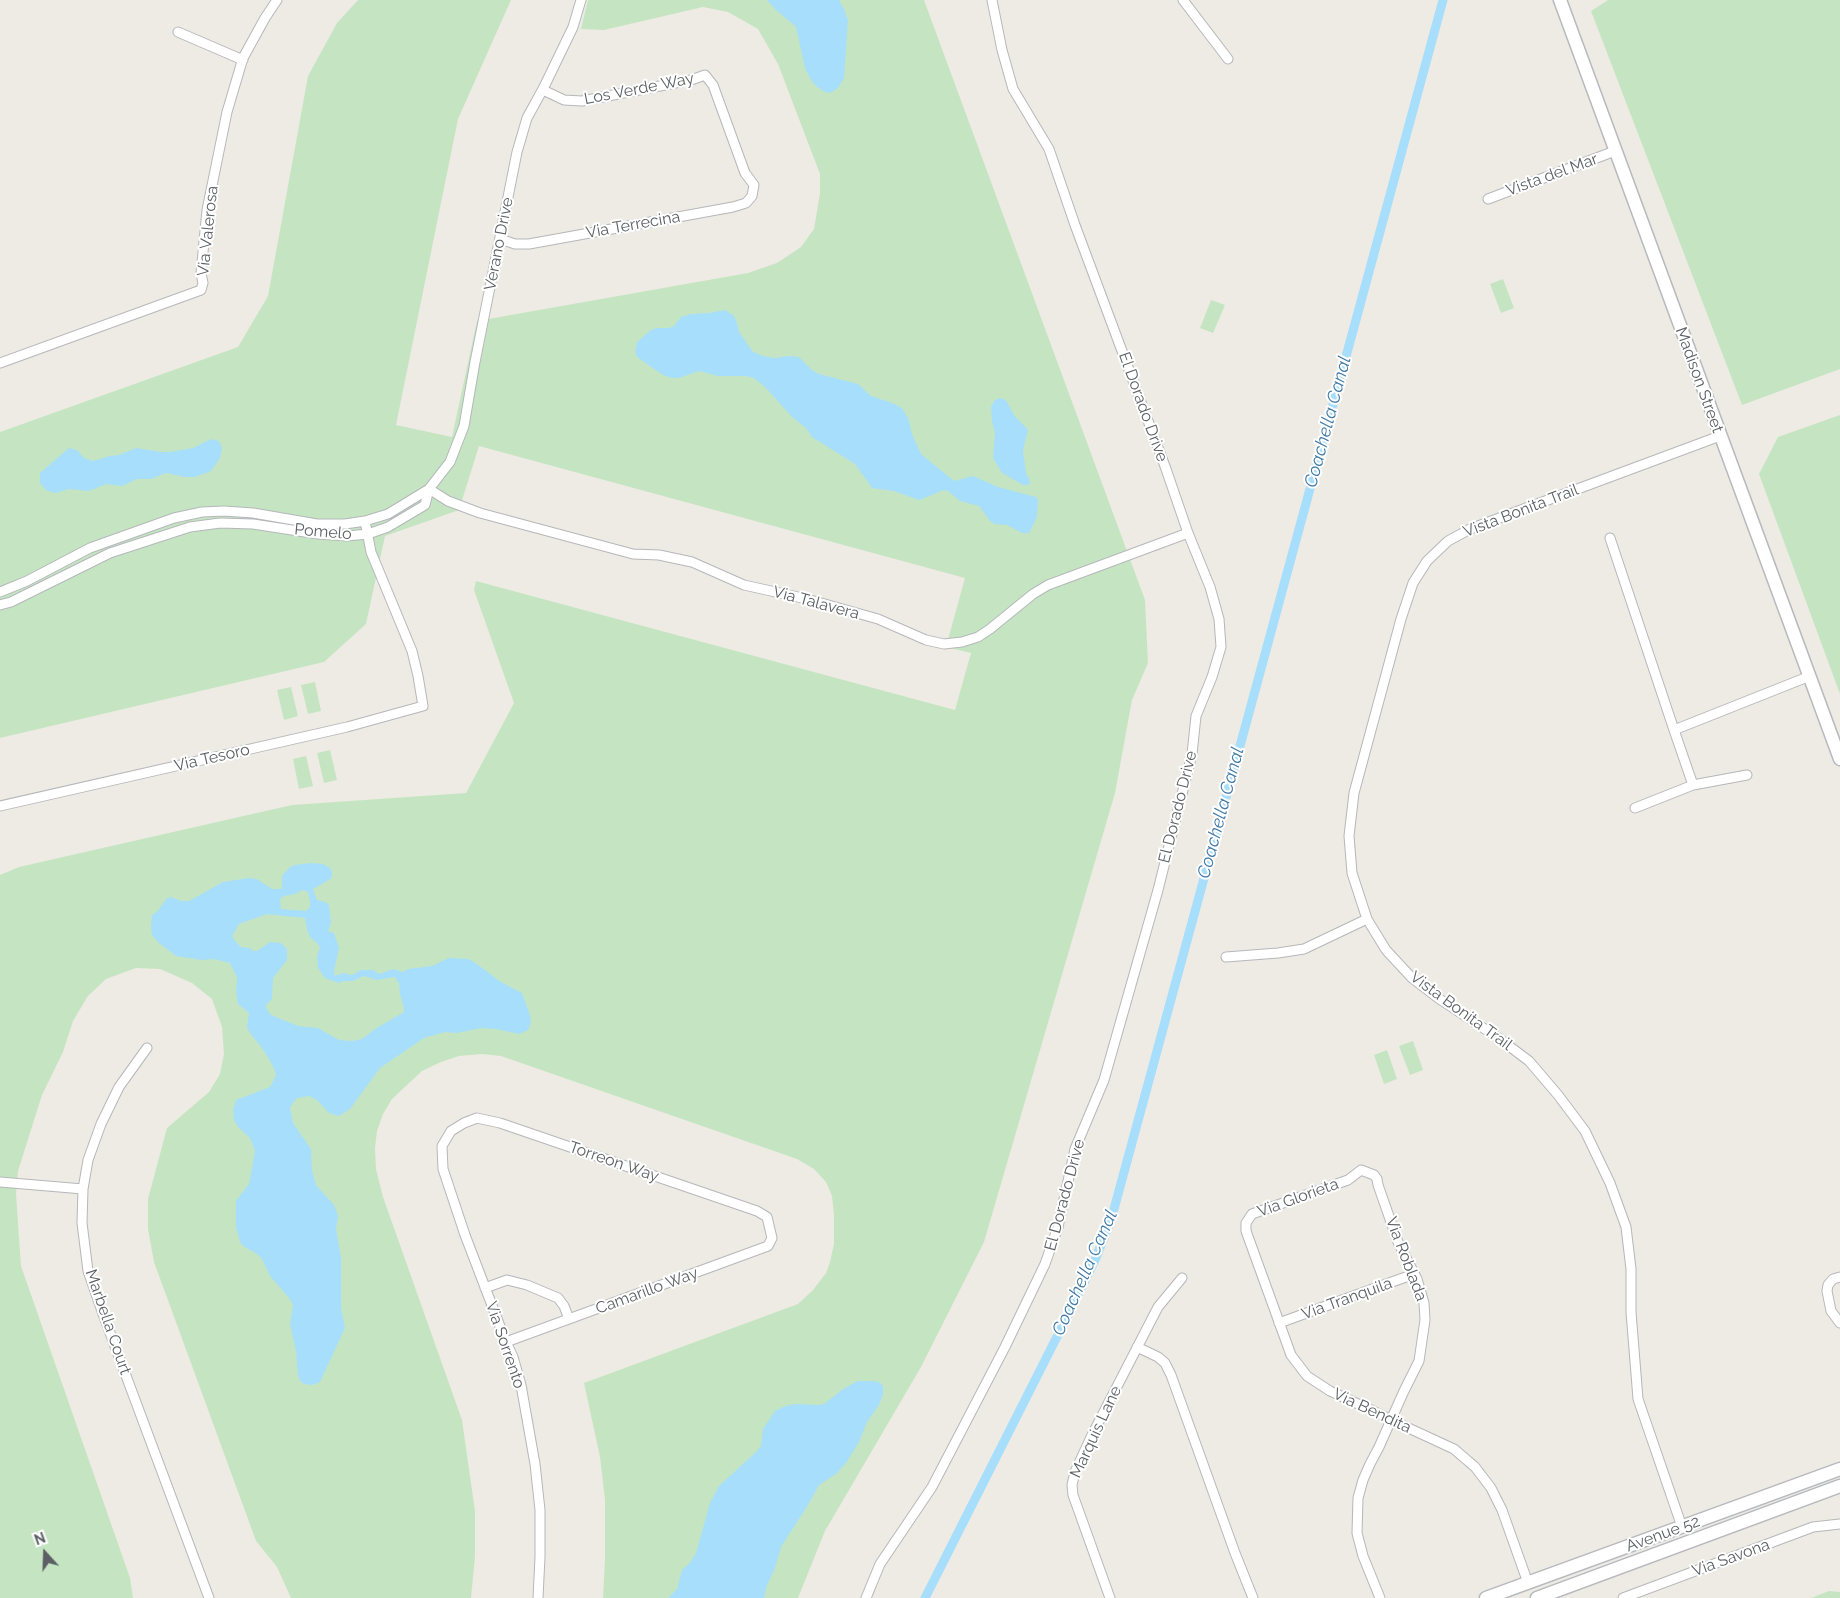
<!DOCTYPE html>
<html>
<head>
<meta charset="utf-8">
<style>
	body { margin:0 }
	#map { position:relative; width:1840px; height:1598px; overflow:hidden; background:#eeebe4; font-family:Raleway,sans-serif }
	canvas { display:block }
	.north { position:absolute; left:20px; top:1528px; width:50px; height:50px; -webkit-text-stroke:4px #fff; paint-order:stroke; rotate:340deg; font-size:14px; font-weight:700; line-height:20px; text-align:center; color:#5c6064 }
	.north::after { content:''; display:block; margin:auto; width:18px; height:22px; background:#5c6064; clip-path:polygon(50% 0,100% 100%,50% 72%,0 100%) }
</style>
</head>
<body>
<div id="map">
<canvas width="1840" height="1598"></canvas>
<div class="north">N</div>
</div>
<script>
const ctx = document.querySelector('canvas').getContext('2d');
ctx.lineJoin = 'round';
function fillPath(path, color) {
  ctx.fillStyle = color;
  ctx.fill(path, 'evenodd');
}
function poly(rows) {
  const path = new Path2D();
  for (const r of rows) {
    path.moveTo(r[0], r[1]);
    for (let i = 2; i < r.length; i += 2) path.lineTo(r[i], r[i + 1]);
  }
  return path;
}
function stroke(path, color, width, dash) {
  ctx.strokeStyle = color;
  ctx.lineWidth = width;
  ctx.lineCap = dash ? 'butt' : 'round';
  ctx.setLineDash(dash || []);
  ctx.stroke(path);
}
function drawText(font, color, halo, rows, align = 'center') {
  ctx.font = font + ' Raleway,sans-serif';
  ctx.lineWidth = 4;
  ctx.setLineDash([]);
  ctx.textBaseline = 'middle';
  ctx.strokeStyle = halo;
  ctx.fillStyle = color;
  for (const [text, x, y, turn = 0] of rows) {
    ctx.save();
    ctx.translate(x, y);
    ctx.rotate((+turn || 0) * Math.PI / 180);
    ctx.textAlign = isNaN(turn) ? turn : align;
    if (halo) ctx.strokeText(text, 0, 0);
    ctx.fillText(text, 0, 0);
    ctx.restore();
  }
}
const green = poly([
	[358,0,511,0,458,119,396,425,452,437,477,321,748,273,777,263,801,247,814,229,820,193,820,174,778,64,758,29,728,12,703,7,604,30,581,29,588,0,924,0,1145,600,1148,663,1132,700,1115,793,984,1242,921,1367,825,1531,798,1598,603,1598,605,1559,605,1500,600,1457,584,1383,798,1304,813,1290,826,1273,830,1262,834,1244,834,1216,832,1196,826,1182,814,1169,797,1159,501,1056,482,1054,459,1056,441,1062,422,1071,392,1099,383,1114,377,1131,375,1148,376,1169,383,1197,462,1420,475,1511,475,1556,471,1598,291,1598,277,1567,256,1541,154,1262,148,1229,148,1199,167,1128,209,1092,220,1074,224,1054,222,1027,212,999,192,983,160,969,136,968,106,979,88,996,73,1021,63,1052,42,1095,18,1171,16,1194,21,1266,130,1578,133,1598,0,1598,0,875,19,867,292,805,466,793,514,703,474,590,476,581,955,710,971,653,946,647,965,578,479,446,459,510,385,536,366,624,324,662,0,738,0,432,238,347,268,296,308,76,337,23],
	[1608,0,1840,0,1840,369,1742,405,1591,11],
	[1503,279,1514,308,1501,313,1490,284],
	[1211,300,1225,305,1213,333,1200,328],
	[1840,415,1840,694,1759,474,1778,437],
	[315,682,321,711,308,714,301,685],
	[291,687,298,716,284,720,277,690],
	[330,750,337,780,324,783,317,753],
	[306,756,313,786,299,789,293,759],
	[1413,1041,1423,1070,1410,1075,1399,1046],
	[1387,1050,1397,1079,1384,1084,1374,1055],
	[1829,1591,1840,1592,1840,1598,1811,1598]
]);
const water = poly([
	[767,0,839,0,844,9,848,20,844,78,838,88,830,93,825,92,817,87,811,80,805,68,796,27,776,10],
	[725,310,734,316,737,323,739,332,753,352,763,356,774,358,789,356,799,357,812,370,819,374,858,384,871,396,892,403,902,408,909,420,912,434,921,454,954,481,973,476,998,487,1036,497,1038,500,1037,517,1029,533,1022,533,1007,525,995,524,990,521,979,506,960,501,948,491,944,490,919,500,894,491,872,488,855,464,812,437,806,428,792,417,767,389,754,378,746,376,718,376,699,371,679,378,672,378,663,375,637,357,635,352,637,342,651,330,657,328,669,328,674,326,681,317,691,314,709,313],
	[999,398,1004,399,1007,402,1014,415,1028,430,1023,450,1026,473,1030,481,1030,484,1026,485,1023,485,1002,473,993,458,995,433,992,421,991,407,994,401],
	[213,439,218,441,220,443,222,448,220,458,211,471,195,477,185,477,166,473,151,479,137,479,122,486,106,484,89,491,69,489,55,493,46,490,40,483,40,473,69,448,77,450,84,458,93,461,110,456,119,455,136,448,161,452,170,452,193,448,207,441],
	[311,863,323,864,330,868,332,872,332,877,329,880,313,889,317,900,325,902,329,905,331,923,328,931,334,933,339,948,334,971,335,976,343,973,352,975,361,970,373,970,379,974,393,969,403,972,408,969,432,966,449,958,468,959,474,962,501,982,522,993,530,1015,531,1023,528,1030,519,1034,496,1029,481,1028,457,1033,445,1032,424,1038,380,1068,350,1109,339,1116,329,1113,317,1100,309,1096,297,1098,293,1103,290,1108,293,1123,311,1149,312,1170,316,1185,334,1205,338,1216,336,1229,341,1258,341,1308,345,1328,320,1382,312,1385,304,1384,300,1381,298,1375,296,1351,290,1324,293,1305,289,1298,270,1276,262,1259,257,1254,243,1246,240,1242,236,1227,236,1201,249,1184,255,1151,250,1138,238,1127,234,1120,233,1110,236,1100,270,1087,276,1075,274,1068,264,1051,248,1030,247,1026,249,1013,238,1004,236,992,237,977,230,963,214,959,202,960,176,956,159,943,152,935,151,927,152,915,157,912,166,899,171,897,181,901,189,901,223,882,249,878,257,879,272,889,280,889,282,888,282,876,289,868,294,865],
	[303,890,308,892,310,902,310,907,306,911,281,909,280,899,284,896,295,894],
	[267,914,305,918,307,929,310,937,318,944,320,948,317,956,318,968,325,978,339,983,344,981,353,981,364,976,377,980,394,977,399,983,400,994,404,1008,404,1012,375,1029,362,1039,352,1041,339,1040,318,1028,298,1026,271,1015,266,1008,266,1005,272,999,273,978,287,960,287,949,281,943,270,942,257,951,253,951,250,948,241,947,235,941,232,936,239,924],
	[858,1381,873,1381,879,1382,883,1386,883,1394,879,1405,867,1422,859,1442,846,1463,836,1474,819,1485,808,1505,786,1539,781,1547,775,1568,767,1585,764,1598,668,1598,677,1589,682,1570,690,1563,696,1553,710,1503,719,1486,756,1452,761,1446,763,1429,775,1411,785,1406,795,1404,818,1405,824,1404,843,1389]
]);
const canal = poly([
	[925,1598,1073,1305,1095,1260,1111,1220,1443,0]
]);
const street = poly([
	[1183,0,1228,59],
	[178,32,243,60],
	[1488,199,1615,151],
	[500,239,515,244,529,244,733,207,746,203,752,196,754,185,745,173,713,85,705,75,691,80,582,101,564,100,543,90],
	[0,363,201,290,203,283,201,273,207,210,227,112,243,58,265,18,277,0],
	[429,489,448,501,480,513,633,554,659,555,692,562,744,585,807,599,878,619,926,640,944,644,962,642,978,637,990,629,1033,594,1048,585,1188,533],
	[1610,538,1674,730,1810,676],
	[0,592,27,581,90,548,174,518,202,512,224,511,253,513,317,524,345,524,365,521,388,514,429,489,450,462,464,426,475,362,517,152,527,118,544,87,573,27,581,0],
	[0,605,11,602,110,553,190,527,220,523,253,524,318,534,347,536,368,534,388,527,425,505,429,489],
	[1674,730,1693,785,1747,775],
	[0,806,347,727,423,706,418,676,412,651,371,552,365,521],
	[1635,808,1693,785],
	[1226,957,1278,953,1304,949,1367,919],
	[147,1048,119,1087,101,1124,88,1160,83,1189,82,1223,88,1271,103,1314,209,1598],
	[0,1182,83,1189],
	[1840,1277,1833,1279,1828,1285,1827,1291,1831,1311,1840,1323],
	[485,1288,507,1280,527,1285,558,1298,564,1306,569,1319],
	[1279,1323,1414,1274],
	[506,1342,768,1246,772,1238,767,1217,757,1211,500,1123,477,1118,464,1123,451,1131,442,1146,443,1169,465,1235,506,1342,513,1357,521,1385,535,1464,540,1510,540,1557,538,1598],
	[1137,1347,1158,1357,1165,1363,1171,1375,1235,1553,1253,1598],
	[1682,1527,1638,1399,1631,1312,1631,1269,1626,1227,1610,1183,1585,1131,1558,1095,1529,1061,1497,1037,1438,998,1412,978,1386,950,1367,919,1352,873,1349,836,1354,793,1401,619,1413,583,1427,561,1448,541,1470,529,1720,436],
	[866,1598,880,1564,932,1487,1005,1347,1045,1264,1058,1227,1075,1149,1104,1080,1158,890,1192,754,1196,716,1212,677,1221,647,1219,619,1210,587,1188,533,1166,469,1075,225,1049,149,1013,89,1002,50,992,0],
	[1110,1598,1073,1495,1072,1485,1075,1472,1092,1435,1158,1307,1182,1278],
	[1380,1598,1363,1556,1357,1533,1358,1498,1363,1480,1370,1464,1379,1447,1391,1420,1404,1391,1419,1361,1425,1320,1424,1303,1417,1279,1398,1242,1378,1185,1377,1179,1374,1175,1361,1170,1348,1180,1252,1214,1246,1223,1246,1231,1291,1355,1307,1376,1330,1391,1371,1410,1391,1420,1415,1431,1454,1449,1475,1467,1491,1488,1502,1510,1528,1583],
	[1623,1598,1813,1527,1840,1524]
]);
const secondary = poly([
	[1560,0,1840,759],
	[1486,1598,1840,1469],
	[1537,1598,1840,1486]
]);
const streetNames = [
	["Los Verde Way",639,89,-11],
	["Vista del Mar",1552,175,-20],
	["Via Terrecina",633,225,-10],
	["Via Valerosa",208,231,-84],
	["Verano Drive",499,244,-79],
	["Madison Street",1699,380,70],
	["El Dorado Drive",1143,407,70],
	["Vista Bonita Trail",1521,511,-21],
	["Pomelo",323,532,5],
	["Via Talavera",816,603,15],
	["Via Tesoro",212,758,-13],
	["El Dorado Drive",1178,807,-76],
	["Vista Bonita Trail",1461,1011,36],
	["Torreon Way",614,1162,19],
	["El Dorado Drive",1065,1195,-75],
	["Via Glorieta",1298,1198,-20],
	["Via Roblada",1406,1259,69],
	["Camarillo Way",647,1291,-20],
	["Via Tranquila",1347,1299,-20],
	["Marbella Court",108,1322,71],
	["Via Sorrento",505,1345,71],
	["Via Bendita",1372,1411,25],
	["Marquis Lane",1096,1432,-65],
	["Avenue 52",1663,1534,-20],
	["Via Savona",1731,1558,-20]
];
const waterNames = [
	["Coachella Canal",1328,422,-75],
	["Coachella Canal",1221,813,-75],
	["Coachella Canal",1085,1273,-66]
];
fillPath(green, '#c5e5c2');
fillPath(water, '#a7defc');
stroke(canal, '#a7defc', 9);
stroke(street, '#b5b7bb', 11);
stroke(secondary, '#b6b9be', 15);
stroke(street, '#fff', 9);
stroke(secondary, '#fff', 12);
drawText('16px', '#5c6064', '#fff', streetNames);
drawText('italic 18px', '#417aa5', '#fff', waterNames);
</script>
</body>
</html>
